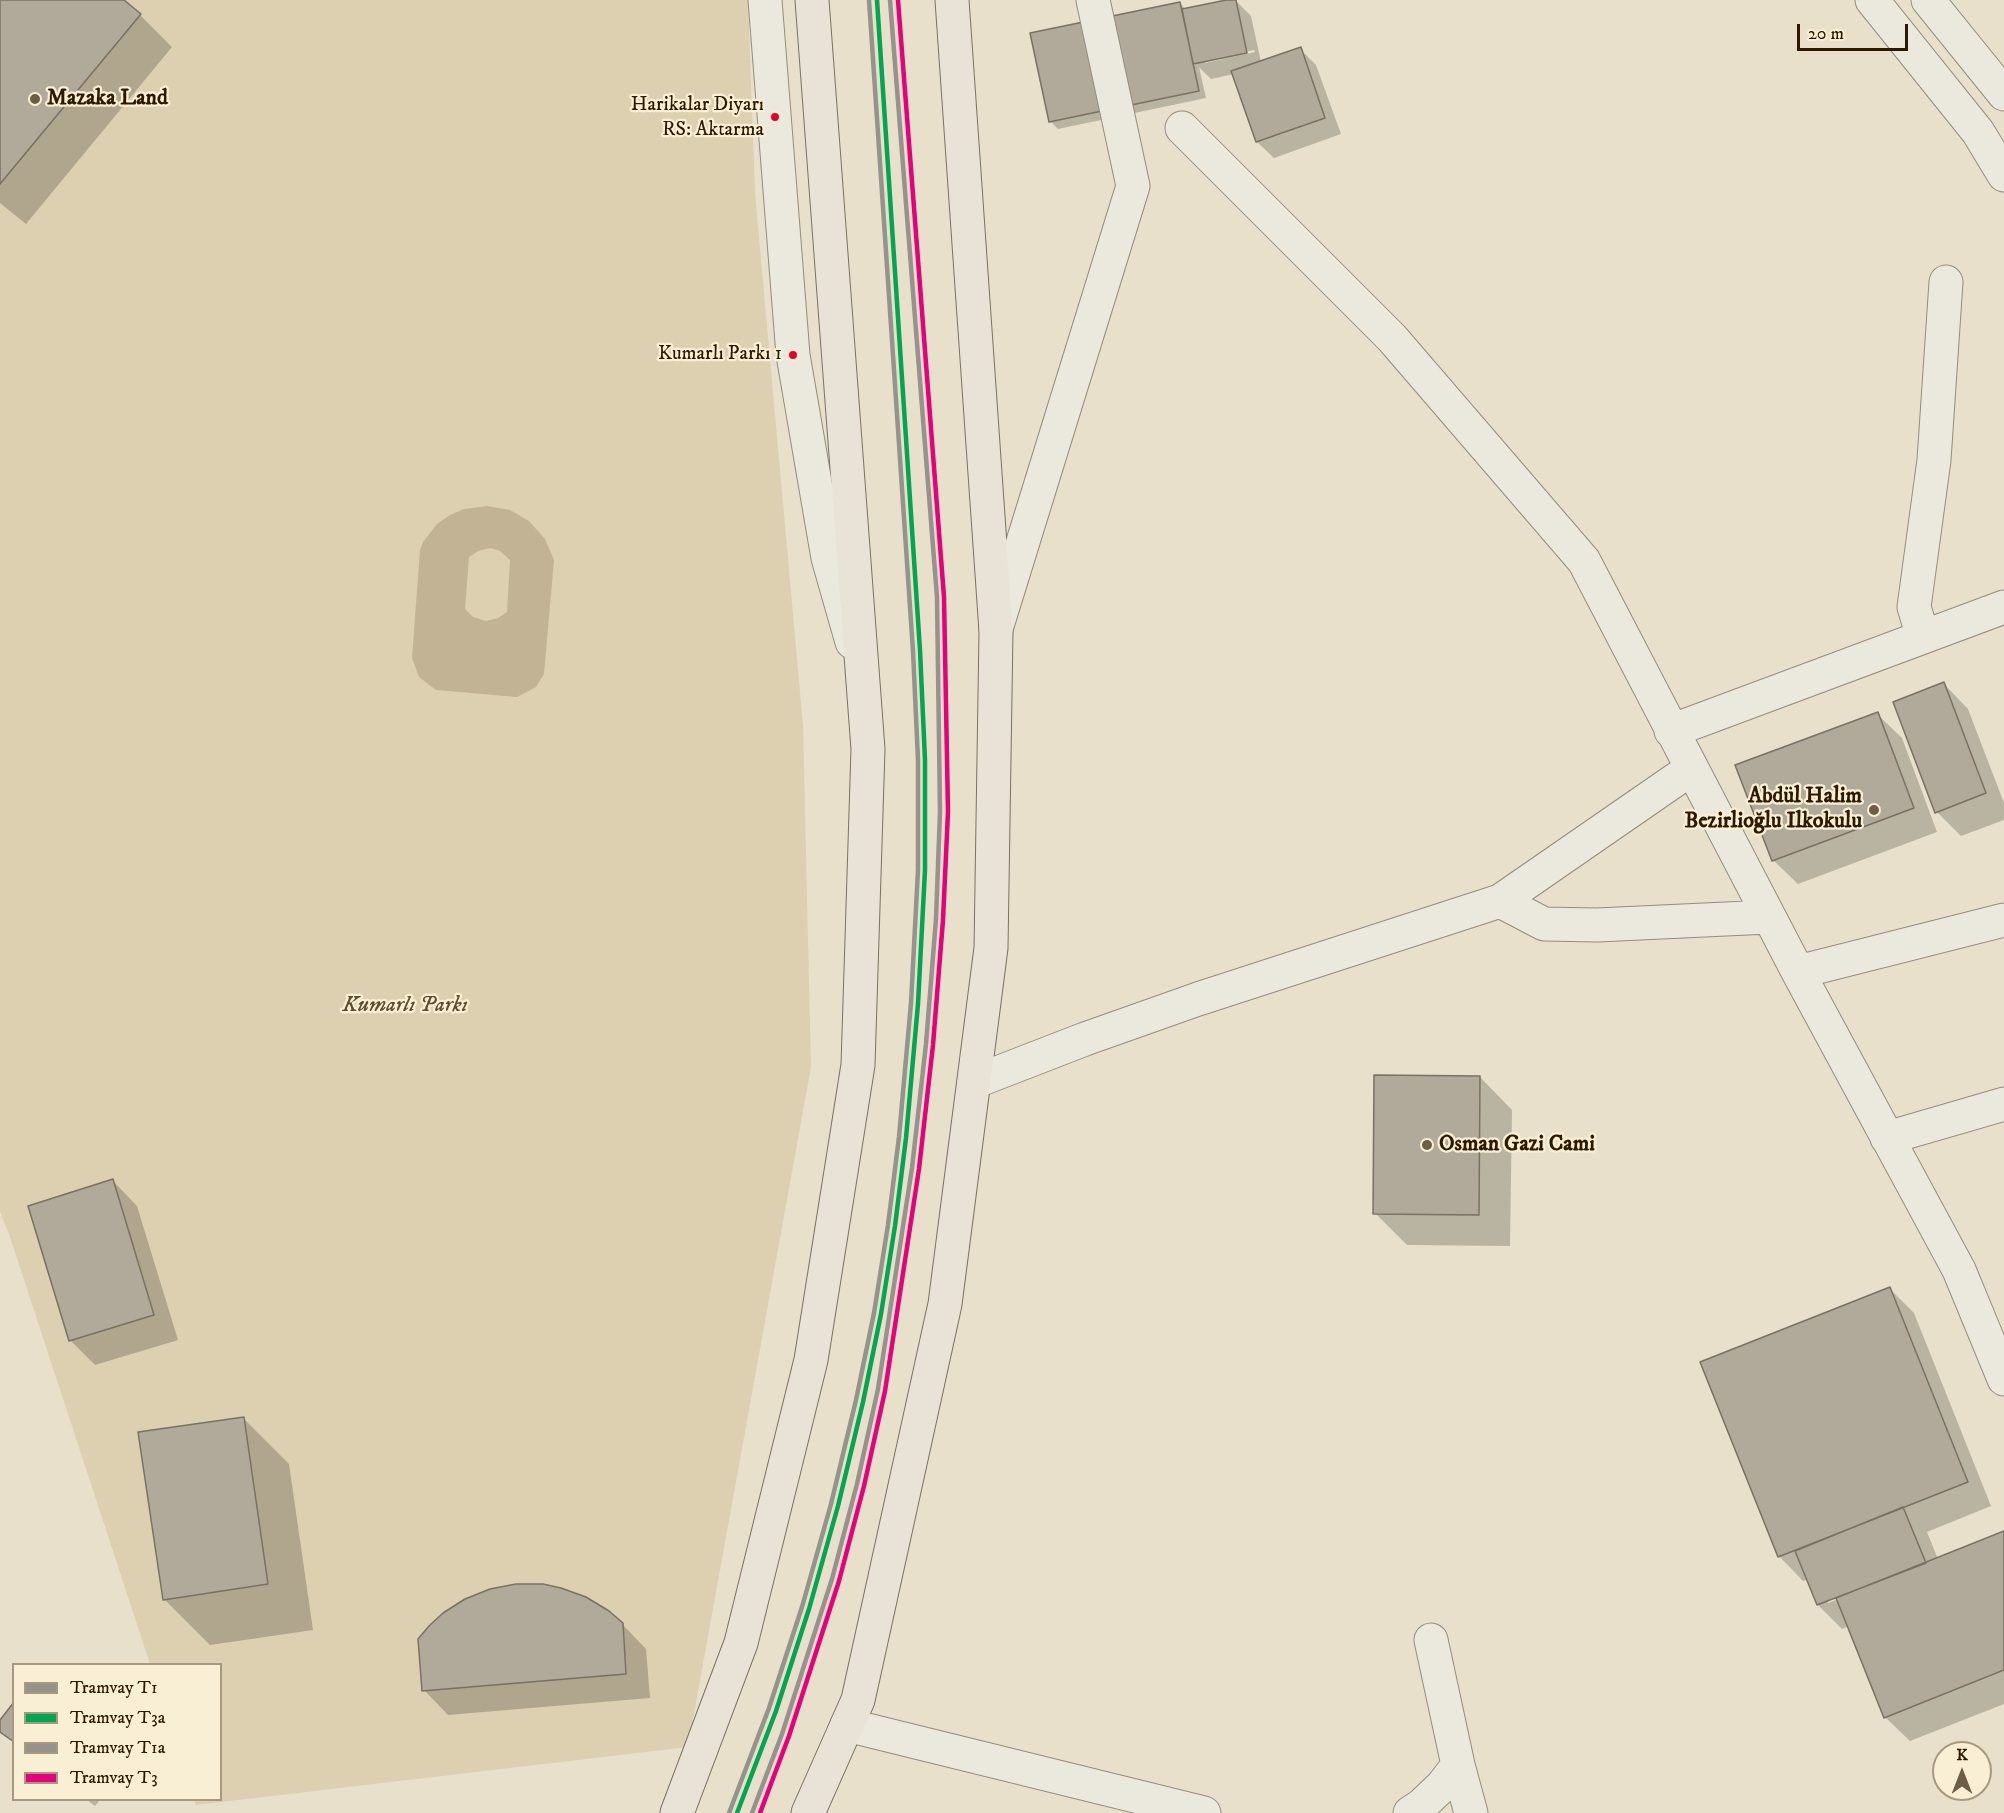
<!DOCTYPE html>
<html>
<head>
<meta charset="utf-8">
<style>
	body { margin:0 }
	#map { position:relative; width:2004px; height:1813px; overflow:hidden; background:#e8e0ca; font-family:"IM FELL DW Pica",serif }
	canvas { display:block }
	.legend { position:absolute; left:12px; top:1663px; width:210px; height:138px; box-sizing:border-box; background:#f8efd4; border:2px solid #a7997f; margin:0; padding:8px 10px; list-style:none; font-size:18px; color:#2d1800 }
	.legend li { display:flex; align-items:center; gap:12px; height:30px }
	.legend b { width:30px; border:2px solid #a7997f }
	.north { position:absolute; left:1932px; top:1741px; width:60px; height:60px; box-sizing:border-box; background:#f8efd4; border:2px solid #a7997f; border-radius:50%; rotate:0deg; font-size:16px; font-weight:700; line-height:24px; text-align:center; color:#2d1800 }
	.north::after { content:''; display:block; margin:auto; width:21px; height:27px; background:#6e5e47; clip-path:polygon(50% 0,100% 100%,50% 72%,0 100%) }
	.scale { position:absolute; left:1797px; top:24px; width:111px; height:27px; box-sizing:border-box; border:3px solid #2d1800; border-top:0; padding-left:8px; font-size:18px; line-height:21px; white-space:nowrap; color:#2d1800; -webkit-text-stroke:4px #f8efd4; paint-order:stroke }
</style>
</head>
<body>
<div id="map">
<canvas width="2004" height="1813"></canvas>
<ul class="legend">
<li><b style="height:8px;background:#96928c"></b>Tramvay T1</li>
<li><b style="height:8px;background:#00a651"></b>Tramvay T3a</li>
<li><b style="height:8px;background:#96928c"></b>Tramvay T1a</li>
<li><b style="height:8px;background:#e5007d"></b>Tramvay T3</li>
</ul>
<div class="north">K</div>
<div class="scale">20 m</div>
</div>
<script>
const ctx = document.querySelector('canvas').getContext('2d');
ctx.lineJoin = 'round';
function fillPath(path, color) {
  ctx.fillStyle = color;
  ctx.fill(path, 'evenodd');
}
function poly(rows) {
  const path = new Path2D();
  for (const r of rows) {
    path.moveTo(r[0], r[1]);
    for (let i = 2; i < r.length; i += 2) path.lineTo(r[i], r[i + 1]);
  }
  return path;
}
function stroke(path, color, width, dash) {
  ctx.strokeStyle = color;
  ctx.lineWidth = width;
  ctx.lineCap = dash ? 'butt' : 'round';
  ctx.setLineDash(dash || []);
  ctx.stroke(path);
}
function drawText(font, color, halo, rows, align = 'center') {
  ctx.font = font + ' "IM FELL DW Pica",serif';
  ctx.lineWidth = 4.5;
  ctx.setLineDash([]);
  ctx.textBaseline = 'middle';
  ctx.strokeStyle = halo;
  ctx.fillStyle = color;
  for (const [text, x, y, turn = 0] of rows) {
    ctx.save();
    ctx.translate(x, y);
    ctx.rotate((+turn || 0) * Math.PI / 180);
    ctx.textAlign = isNaN(turn) ? turn : align;
    if (halo) ctx.strokeText(text, 0, 0);
    ctx.fillText(text, 0, 0);
    ctx.restore();
  }
}
const green = poly([
	[0,0,748,0,755,193,803,725,811,1067,688,1747,196,1805,194,1800,220,1800,220,1664,150,1664,9,1234,0,1212]
]);
const water = poly([
	[487,506,510,510,529,521,545,539,554,560,544,674,536,687,517,697,436,690,419,677,412,658,420,550,423,542,437,524,450,515,464,509],
	[490,548,500,551,510,560,507,612,498,618,486,621,473,617,465,609,469,557,478,551]
]);
const shadow = poly([
	[0,0,121,0,140,15,172,47,26,224,0,203],
	[1235,0,1251,16,1261,62,1300,49,1316,65,1341,134,1274,158,1257,142,1234,74,1211,79,1199,67,1206,98,1058,129,1050,121,1180,3,1186,10],
	[1254,50,1255,52,1205,63,1205,60],
	[1944,684,1968,709,2004,803,2004,820,1961,836,1937,812],
	[1877,714,1902,738,1937,832,1798,884,1773,860],
	[1480,1077,1512,1110,1510,1246,1407,1245,1375,1213],
	[113,1181,137,1206,178,1340,95,1365,70,1340],
	[1889,1288,1914,1313,1991,1506,1927,1532,1938,1559,2004,1533,2004,1704,1910,1741,1885,1717,1849,1626,1842,1629,1818,1605,1808,1579,1803,1581,1779,1556],
	[1843,1594,1844,1597,1828,1603,1828,1599],
	[243,1418,289,1464,313,1630,210,1645,164,1599],
	[622,1624,646,1649,650,1698,448,1715,424,1690],
	[87,1800,100,1800,95,1806]
]);
const building = poly([
	[0,0,124,0,141,14,0,184,0,0],
	[1226,0,1236,0,1247,53,1193,64,1182,9,1226,0],
	[1180,2,1199,91,1049,122,1030,33,1180,2],
	[1301,47,1325,118,1256,142,1231,71,1301,47],
	[1944,682,1986,793,1935,813,1893,702,1944,682],
	[1878,712,1914,808,1772,861,1735,765,1878,712],
	[1374,1075,1480,1076,1479,1215,1373,1214,1374,1075],
	[113,1179,154,1315,69,1341,28,1206,113,1179],
	[1890,1287,1968,1482,1778,1557,1700,1362,1890,1287],
	[244,1417,268,1584,163,1600,138,1432,244,1417],
	[1903,1507,1926,1563,1817,1605,1795,1551,1903,1507],
	[2004,1531,2004,1670,1884,1718,1836,1598,2004,1531],
	[516,1584,543,1584,561,1588,586,1597,609,1611,623,1623,626,1674,422,1691,418,1639,429,1626,443,1613,465,1599,490,1589,516,1584],
	[14,1702,14,1742,0,1732,0,1720,14,1702]
]);
const minor = poly([
	[765,0,793,355,828,558,852,642],
	[1872,0,1978,132,2004,175],
	[1928,0,2004,94],
	[1182,128,1392,338,1584,561,1798,972,1959,1270,2004,1379],
	[996,629,1133,186,1093,0],
	[1923,637,1914,607,1934,460,1946,282],
	[1671,731,2004,607],
	[1500,901,1691,769],
	[1798,972,2004,920],
	[974,1082,1085,1039,1198,999,1500,901,1544,924,1597,925,1769,917],
	[1887,1138,2004,1104],
	[847,1725,1204,1813],
	[1458,1765,1471,1813],
	[1410,1813,1422,1805,1442,1786,1458,1765,1431,1640]
]);
const highway = poly([
	[677,1813,741,1643,811,1360,858,1065,868,749,812,0],
	[808,1813,858,1700,945,1304,991,948,996,631,952,0]
]);
const tram1 = poly([
	[729,1813,769,1708,802,1607,831,1504,856,1400,874,1313,888,1225,899,1137,911,1003,918,870,918,760,913,651,869,0]
]);
const tram2 = poly([
	[737,1813,776,1711,809,1609,838,1506,863,1402,881,1314,895,1226,906,1138,918,1004,925,870,925,760,920,650,877,0]
]);
const tram3 = poly([
	[752,1813,782,1734,832,1579,857,1484,878,1389,912,1168,926,1044,936,919,940,812,937,597,890,0]
]);
const tram4 = poly([
	[760,1813,789,1736,839,1581,864,1486,885,1391,919,1169,933,1045,943,920,948,812,944,597,898,0]
]);
const markers = [
	[35,99,6,"#6e5e47"],
	[775,117,5,"#e4002b"],
	[793,355,5,"#e4002b"],
	[1874,810,6,"#6e5e47"],
	[1427,1145,6,"#6e5e47"]
];
const busNames = [
	["Harikalar Diyarı",764,106],
	["RS: Aktarma",764,131],
	["Kumarlı Parkı 1",782,355]
];
const poiNames = [
	["Mazaka Land",47,99],
	["Abdül Halim",1862,797,"right"],
	["Bezirlioğlu Ilkokulu",1862,822,"right"],
	["Osman Gazi Cami",1439,1145]
];
const parkNames = [
	["Kumarlı Parkı",405,1006]
];
fillPath(green, '#dcd0b1');
fillPath(water, '#c2b394');
fillPath(shadow, '#0003');
fillPath(building, '#b1aa9a');
stroke(building, '#797163', 1.5);
stroke(minor, '#948d7e', 35);
stroke(highway, '#797163', 35);
stroke(minor, '#ebe8dd', 33);
stroke(highway, '#e9e3d7', 33);
stroke(tram1, '#96928c', 4.5);
stroke(tram2, '#00a651', 4.5);
stroke(tram3, '#96928c', 4.5);
stroke(tram4, '#e5007d', 4.5);
for (const [x, y, r, color] of markers) {
  const dot = new Path2D();
  dot.arc(x, y, r, 0, 2 * Math.PI);
  ctx.fillStyle = color;
  ctx.fill(dot);
  stroke(dot, '#f8efd4', 2);
}
drawText('20px', '#2d1800', '#f8efd4', busNames, 'right');
drawText('bold 22px', '#2d1800', '#f8efd4', poiNames, 'left');
drawText('italic 22px', '#5f4b2f', '#f8efd4', parkNames);
</script>
</body>
</html>
